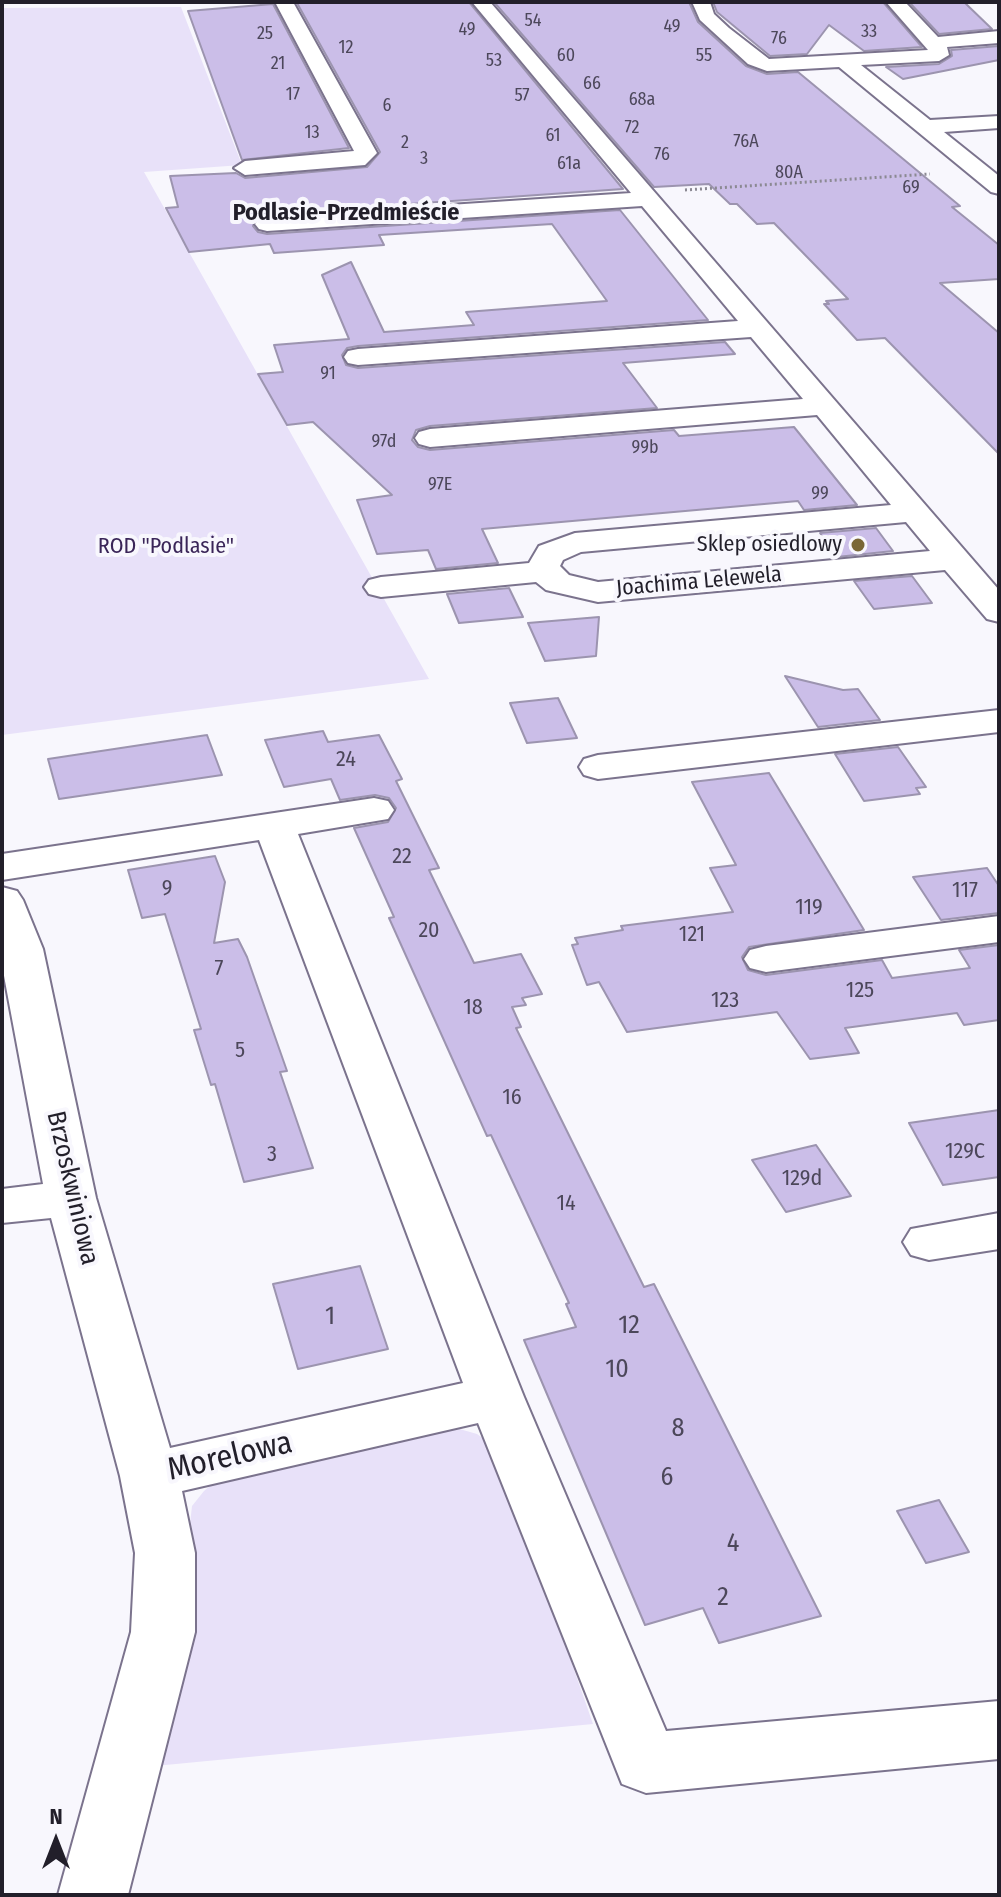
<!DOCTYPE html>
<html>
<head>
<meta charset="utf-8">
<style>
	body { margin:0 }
	#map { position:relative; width:1001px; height:1897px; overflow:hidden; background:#f8f7fd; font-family:"Fira Sans Condensed",sans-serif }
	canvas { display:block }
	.frame { position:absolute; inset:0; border:4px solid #221f2a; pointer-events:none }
	.north { position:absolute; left:16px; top:1801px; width:80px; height:80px; -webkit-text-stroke:6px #f8f7fd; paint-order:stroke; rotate:0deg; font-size:22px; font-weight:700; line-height:32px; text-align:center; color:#221f2a }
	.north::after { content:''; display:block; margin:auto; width:28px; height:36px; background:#221f2a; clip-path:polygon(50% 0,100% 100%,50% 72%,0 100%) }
</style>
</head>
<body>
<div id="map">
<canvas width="1001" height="1897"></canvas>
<div class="frame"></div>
<div class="north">N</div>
</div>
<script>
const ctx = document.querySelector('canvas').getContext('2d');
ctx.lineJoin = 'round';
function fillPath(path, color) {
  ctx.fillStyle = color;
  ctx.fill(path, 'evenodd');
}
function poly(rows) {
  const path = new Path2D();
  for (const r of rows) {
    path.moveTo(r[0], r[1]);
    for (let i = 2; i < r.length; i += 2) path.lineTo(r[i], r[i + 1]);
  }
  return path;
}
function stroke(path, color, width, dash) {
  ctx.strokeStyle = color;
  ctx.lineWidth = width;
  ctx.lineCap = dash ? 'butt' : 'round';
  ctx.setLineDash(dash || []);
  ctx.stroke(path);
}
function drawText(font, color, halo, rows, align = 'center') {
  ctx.font = font + ' "Fira Sans Condensed",sans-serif';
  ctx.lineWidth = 8;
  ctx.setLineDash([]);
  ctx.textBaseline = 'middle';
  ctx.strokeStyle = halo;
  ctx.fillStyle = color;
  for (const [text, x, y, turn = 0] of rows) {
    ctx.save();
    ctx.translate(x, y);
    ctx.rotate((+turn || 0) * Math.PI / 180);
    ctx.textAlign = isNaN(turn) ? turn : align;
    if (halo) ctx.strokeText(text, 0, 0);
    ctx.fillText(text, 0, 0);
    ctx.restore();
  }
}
const green = poly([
	[181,7,242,165,144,172,429,679,2,735,2,8],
	[456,1428,477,1434,492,1445,501,1460,593,1724,155,1766,192,1604,190,1524,192,1506,204,1491,217,1480]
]);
const building = poly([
	[469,2,623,189,267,214,257,217,253,226,258,232,267,234,620,210,708,320,358,346,347,348,342,355,346,365,358,368,725,342,735,354,623,363,657,408,430,426,416,430,412,440,418,447,430,450,674,430,679,436,794,427,857,505,804,510,798,501,482,529,498,563,436,569,428,550,377,554,357,500,392,495,313,422,287,425,258,374,283,372,274,345,349,339,322,275,351,262,384,332,474,325,466,312,607,301,552,224,379,235,384,245,274,253,270,244,189,252,166,208,178,207,170,176,236,173,245,178,367,167,380,152,297,3,469,2],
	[494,2,689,2,698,22,746,66,767,74,798,72,960,206,952,207,999,245,999,279,940,283,999,333,999,454,885,338,857,340,824,304,829,304,826,301,848,299,774,223,757,224,737,204,730,204,709,184,654,187,494,2],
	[713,2,883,2,922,47,864,51,829,25,807,54,770,56,717,12,713,2],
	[909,2,964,2,992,29,939,34,909,2],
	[273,4,349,148,242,160,188,11,273,4],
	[999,46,999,60,903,79,886,67,939,64,952,56,951,50,999,46],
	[876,528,893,551,837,557,820,533,876,528],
	[912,576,932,603,874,609,854,581,912,576],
	[509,588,523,617,459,623,447,594,509,588],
	[599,617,596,656,545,661,528,623,599,617],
	[785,676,843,690,858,689,880,720,818,727,785,676],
	[558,698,577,738,527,743,510,703,558,698],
	[323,731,328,742,379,735,402,779,396,781,439,868,429,870,474,963,521,954,542,994,522,998,526,1005,512,1007,521,1027,516,1028,644,1287,654,1284,821,1616,719,1643,703,1608,645,1625,524,1340,576,1327,566,1304,569,1303,491,1135,487,1136,389,918,394,917,354,828,388,822,396,808,389,798,375,795,340,800,331,779,284,787,265,740,323,731],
	[207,735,222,775,59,799,48,759,207,735],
	[898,747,926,787,916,788,920,794,864,801,835,754,898,747],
	[769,773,864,930,749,947,742,957,748,970,766,975,882,960,892,978,970,968,959,950,999,945,999,1020,964,1025,957,1013,845,1028,859,1053,810,1059,777,1012,627,1032,599,982,587,985,572,945,578,944,575,938,623,930,621,926,733,912,710,868,736,865,692,782,769,773],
	[215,856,225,882,214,943,238,939,247,957,287,1071,280,1072,313,1168,244,1182,215,1084,211,1085,194,1030,201,1029,165,914,142,918,128,870,215,856],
	[987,868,999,886,999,913,941,920,913,877,987,868],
	[999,1110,999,1177,943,1185,909,1123,999,1110],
	[816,1145,851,1196,786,1212,752,1160,816,1145],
	[360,1266,388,1349,298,1369,273,1284,360,1266],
	[939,1500,969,1552,926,1563,897,1511,939,1500]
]);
const path = poly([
	[685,190,930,174]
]);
const minor = poly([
	[275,2,293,2,377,153,365,165,245,175,234,168,245,161,354,151,275,2],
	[472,2,490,2,999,590,999,622,987,619,945,570,598,602,546,590,536,582,381,597,369,594,364,587,369,580,381,577,529,563,539,546,575,533,891,505,817,415,430,447,419,444,415,438,419,432,430,429,803,399,751,337,358,365,348,363,344,357,348,351,358,349,738,321,642,206,267,231,259,229,255,224,259,219,267,217,631,193,472,2],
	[906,522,930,551,598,582,569,575,560,566,563,560,581,552,906,522],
	[692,2,710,2,714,14,729,28,769,59,928,50,886,2,905,2,938,37,999,31,999,43,947,47,949,55,939,61,861,65,930,120,999,116,999,128,944,132,999,176,999,194,991,192,839,67,767,71,748,64,700,20,692,2],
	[999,710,999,732,598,779,584,775,579,767,584,759,598,755,999,710],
	[374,798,388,801,394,810,388,819,298,834,524,1397,666,1731,999,1701,999,1759,646,1793,622,1784,478,1423,182,1491,195,1553,195,1632,128,1895,58,1895,131,1632,135,1553,120,1476,51,1218,2,1223,2,1189,43,1184,2,965,2,887,17,891,23,900,43,949,96,1198,170,1448,463,1383,259,840,2,880,2,854,374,798],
	[999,916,999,942,766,972,750,968,744,959,750,950,766,946,999,916],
	[999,1213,999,1249,929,1260,911,1255,903,1242,911,1229,999,1213]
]);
const markers = [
	[858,545,8,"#7a6836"]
];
const farNumbernames = [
	["54",533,21],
	["49",672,27],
	["49",467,30],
	["33",869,32],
	["25",265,34],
	["76",779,39],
	["12",346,48],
	["60",566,56],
	["55",704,56],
	["53",494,61],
	["21",278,64],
	["66",592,84],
	["17",293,95],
	["57",522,96],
	["68a",642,100],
	["6",387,106],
	["72",632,128],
	["13",312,133],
	["61",553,136],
	["76A",746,142],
	["2",405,143],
	["76",662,155],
	["3",424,159],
	["61a",569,164],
	["80A",789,173],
	["69",911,188],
	["91",328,374],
	["97d",384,442],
	["99b",645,448],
	["97E",440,485],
	["99",820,494]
];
const farPoinames = [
	["Sklep osiedlowy",842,545]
];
const farParknames = [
	["ROD \"Podlasie\"",166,547]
];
const farStreetnames = [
	["Joachima Lelewela",699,582,-5]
];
const numberNames = [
	["24",346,760],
	["22",402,857],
	["9",167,889],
	["117",965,891],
	["119",809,908],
	["20",429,931],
	["121",692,935],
	["7",219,969],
	["125",860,991],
	["123",725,1001],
	["18",473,1008],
	["5",240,1051],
	["16",512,1098],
	["129C",965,1152],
	["3",272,1155],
	["129d",802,1179],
	["14",566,1204]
];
const farNeighbourhoodnames = [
	["Podlasie-Przedmieście",346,213]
];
const streetNames = [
	["Brzoskwiniowa",72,1188,77]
];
const nearNumbernames = [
	["1",330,1317],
	["12",629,1326],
	["10",617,1370],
	["8",678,1429],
	["6",667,1478],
	["4",733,1544],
	["2",723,1598]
];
const nearStreetnames = [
	["Morelowa",230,1457,-13]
];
fillPath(green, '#e8e1f9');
fillPath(building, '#cbbee8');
stroke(building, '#9c94af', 2);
stroke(minor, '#7b738d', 4);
stroke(path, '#8b8992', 3, [2, 3]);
fillPath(minor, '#fff');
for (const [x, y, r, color] of markers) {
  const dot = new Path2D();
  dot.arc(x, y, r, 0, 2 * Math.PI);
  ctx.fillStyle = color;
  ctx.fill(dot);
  stroke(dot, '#f8f7fd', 3);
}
drawText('18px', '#4c475a', null, farNumbernames);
drawText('22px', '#221f2a', '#f8f7fd', farPoinames, 'right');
drawText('22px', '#3a2558', '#f8f7fd', farParknames);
drawText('22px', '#221f2a', '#f8f7fd', farStreetnames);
drawText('22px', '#4c475a', null, numberNames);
drawText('bold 24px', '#221f2a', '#f8f7fd', farNeighbourhoodnames);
drawText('26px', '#221f2a', '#f8f7fd', streetNames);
drawText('26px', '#4c475a', null, nearNumbernames);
drawText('32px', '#221f2a', '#f8f7fd', nearStreetnames);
</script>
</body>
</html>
